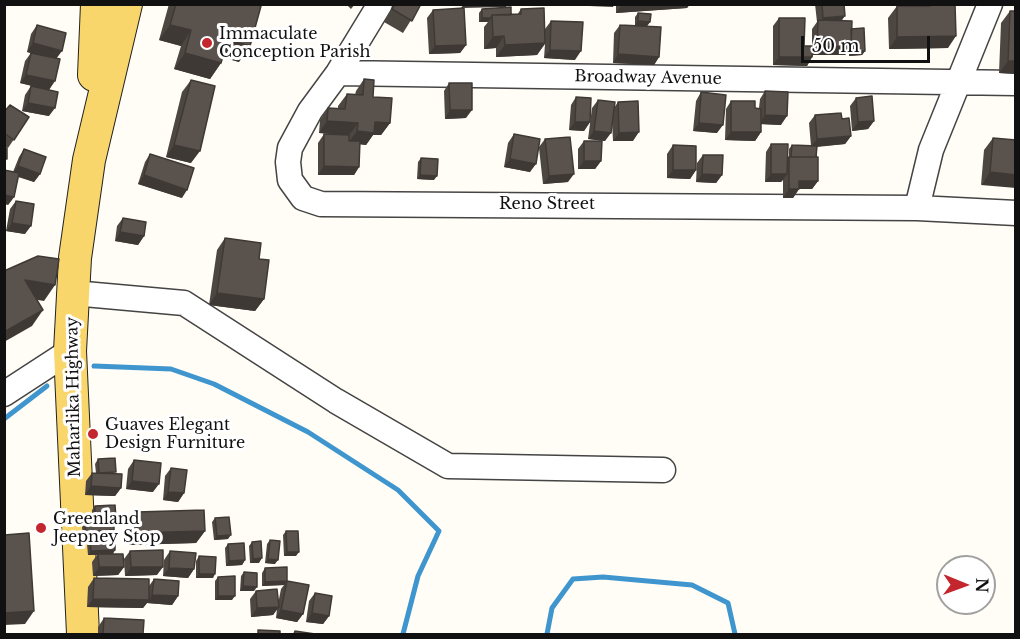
<!DOCTYPE html>
<html>
<head>
<meta charset="utf-8">
<style>
	body { margin:0 }
	#map { position:relative; width:1020px; height:639px; overflow:hidden; background:#fffdf5; font-family:"Libre Baskerville",serif }
	canvas { display:block }
	.frame { position:absolute; inset:0; border:6px solid #111; pointer-events:none }
	.north { position:absolute; left:936px; top:555px; width:60px; height:60px; box-sizing:border-box; background:#fff; border:2px solid #a0a0a0; border-radius:50%; rotate:91deg; font-size:16px; font-weight:700; line-height:24px; text-align:center; color:#111 }
	.north::after { content:''; display:block; margin:auto; width:21px; height:27px; background:#c4262e; clip-path:polygon(50% 0,100% 100%,50% 72%,0 100%) }
	.scale { position:absolute; left:801px; top:36px; width:129px; height:27px; box-sizing:border-box; border:3px solid #111; border-top:0; padding-left:8px; font-size:18px; line-height:21px; white-space:nowrap; color:#111; -webkit-text-stroke:4px #fff; paint-order:stroke }
</style>
</head>
<body>
<div id="map">
<canvas width="1020" height="639"></canvas>
<div class="frame"></div>
<div class="north">N</div>
<div class="scale">50 m</div>
</div>
<script>
const ctx = document.querySelector('canvas').getContext('2d');
ctx.lineJoin = 'round';
function poly(rows) {
  const path = new Path2D();
  for (const r of rows) {
    path.moveTo(r[0], r[1]);
    for (let i = 2; i < r.length; i += 2) path.lineTo(r[i], r[i + 1]);
  }
  return path;
}
function stroke(path, color, width, dash) {
  ctx.strokeStyle = color;
  ctx.lineWidth = width;
  ctx.lineCap = dash ? 'butt' : 'round';
  ctx.setLineDash(dash || []);
  ctx.stroke(path);
}
function fillPath(path, color) {
  ctx.fillStyle = color;
  ctx.fill(path, 'evenodd');
}
function drawText(font, color, halo, rows, align = 'center') {
  ctx.font = font + ' "Libre Baskerville",serif';
  ctx.lineWidth = 6;
  ctx.setLineDash([]);
  ctx.textBaseline = 'middle';
  ctx.strokeStyle = halo;
  ctx.fillStyle = color;
  for (const [text, x, y, turn = 0] of rows) {
    ctx.save();
    ctx.translate(x, y);
    ctx.rotate((+turn || 0) * Math.PI / 180);
    ctx.textAlign = isNaN(turn) ? turn : align;
    if (halo) ctx.strokeText(text, 0, 0);
    ctx.fillText(text, 0, 0);
    ctx.restore();
  }
}
const stream = poly([
	[94,366,171,369,214,384,308,432,398,490,439,531,418,576,403,634],
	[4,419,47,386],
	[547,634,552,608,573,579,603,577,692,585,728,603,735,634]
]);
const minor = poly([
	[380,4,338,73,310,111,290,148,288,162,290,180,303,198,321,204,917,208,1016,213],
	[338,73,1016,83],
	[917,208,931,150,990,4],
	[73,293,184,303,336,401,448,466,663,470],
	[4,394,70,351]
]);
const major = poly([
	[94,75,97,4],
	[83,634,70,351,75,258,89,160,126,4]
]);
const wall = poly([
	[169,4,253,4,239,62,223,57,221,63,210,79,174,69,181,46,159,40],
	[346,4,355,4,351,9],
	[394,4,421,4,403,33,384,22],
	[616,4,690,4,687,8,616,13],
	[815,4,844,4,842,21,851,29,865,51,862,55,849,56,849,50,845,55,813,55,812,57,807,66,773,65,773,26,779,18,804,46,812,46,812,29,817,22],
	[922,4,955,4,948,48,889,49,888,18,897,6,922,6],
	[482,9,511,15,517,15,521,9,545,29,551,21,575,60,544,58,545,44,537,55,496,57,496,48,484,49,484,27,488,22,479,22,479,13],
	[433,10,466,45,460,53,429,54,427,18],
	[1010,11,1016,74,999,73,1001,23],
	[638,13,650,22,647,26,659,57,654,65,613,63,614,33,620,25,635,25,635,17],
	[37,25,57,58,49,90,20,83,25,61,31,53,39,55,27,52,31,34],
	[364,79,373,97,390,123,381,135,373,135,366,145,360,144,359,167,354,175,318,175,318,143,324,134,343,135,319,133,320,120,328,108,338,109,338,106,347,94,355,95,356,91],
	[191,80,191,163,166,157,182,92],
	[449,83,466,118,445,119,444,91],
	[31,86,49,116,22,111,25,95],
	[765,91,781,125,761,124,761,132,755,141,725,140,726,109,731,101,755,108,759,108,760,99],
	[701,92,717,133,693,131,696,101],
	[576,97,590,122,584,131,569,130,571,105],
	[856,98,874,121,868,129,852,131,850,106],
	[598,100,614,108,618,102,633,141,613,141,612,121,605,141,588,139,592,108],
	[4,112,29,117,8,148,4,146],
	[815,115,842,119,851,136,845,144,817,147,817,157,818,181,812,189,799,189,793,198,783,198,783,180,781,182,765,182,766,152,771,144,787,159,789,157,789,149,792,145,811,146,809,123],
	[514,134,539,147,545,139,568,182,543,184,539,148,530,172,504,167,508,143],
	[993,138,1016,140,981,185,984,150],
	[584,141,601,161,595,169,578,169,578,149],
	[673,145,696,170,690,179,667,178,667,154],
	[24,149,40,174,34,182,18,177,14,197,8,205,13,172,19,157],
	[150,154,182,198,138,184,145,162],
	[703,155,722,175,716,183,696,182,697,163],
	[421,158,434,180,417,179,418,162],
	[16,201,25,234,6,231,10,209],
	[123,218,144,236,138,245,115,241,117,226],
	[225,238,259,259,264,299,255,311,209,305,217,250],
	[98,459,115,474,121,488,115,496,85,495,86,481,92,473,96,473,95,464],
	[134,460,153,492,126,489,128,469],
	[171,468,184,493,178,502,163,500,165,476],
	[95,506,116,518,114,521,114,530,111,534,83,536,82,527,85,523,92,522,92,510],
	[137,512,205,531,196,543,129,545,128,524],
	[215,518,228,539,214,540,212,522],
	[286,531,296,556,284,556,283,535],
	[90,540,115,550,113,554,124,567,118,575,93,576,92,562,97,555,88,555,87,544],
	[270,540,275,564,265,563,267,544],
	[252,542,259,563,250,563,249,546],
	[228,544,245,560,242,565,226,566,225,548],
	[130,551,157,575,125,576,124,559],
	[170,551,194,569,188,578,163,576,164,560],
	[199,556,213,578,196,578,196,561],
	[265,568,287,581,303,614,297,622,276,618,277,609,273,615,251,617,250,599,256,591,278,604,281,589,284,585,262,586,262,573],
	[244,572,254,591,240,591,241,576],
	[218,577,232,600,215,600,215,581],
	[94,578,149,586,154,579,178,596,172,605,147,603,143,608,87,607,88,587],
	[315,593,329,616,323,624,306,622,309,601],
	[104,618,143,634,98,634,98,627]
]);
const shadedWall = poly([
	[464,4,508,4,506,7,461,8],
	[541,4,614,4,613,7],
	[622,4,690,4,687,8,616,13],
	[845,16,839,24,817,26,823,18],
	[482,18,491,18,488,22,479,22],
	[638,21,650,22,647,26,635,25],
	[170,25,191,30,181,46,159,40],
	[504,36,496,48,484,49,493,37],
	[956,36,948,48,889,49,897,37],
	[228,40,250,46,239,62,217,56],
	[33,43,62,51,56,59,27,52],
	[545,43,537,55,496,57,505,45],
	[466,45,460,53,429,54,435,46],
	[817,46,851,47,845,55,811,55],
	[550,50,581,51,575,60,544,58],
	[852,51,865,51,862,55,849,56],
	[185,53,221,63,210,79,174,69],
	[618,54,659,57,654,65,613,63],
	[779,57,812,57,807,66,773,65],
	[1008,61,1016,61,1016,74,999,73],
	[26,75,55,81,49,90,20,83],
	[28,103,55,108,49,116,22,111],
	[450,110,472,110,466,118,445,119],
	[765,115,787,116,781,125,759,124],
	[327,121,358,123,349,135,319,133],
	[874,121,868,129,852,131,858,122],
	[375,122,390,123,381,135,373,135,366,145,348,143,357,131],
	[575,122,590,122,584,131,569,130],
	[699,123,723,125,717,133,693,131],
	[594,131,611,133,605,141,588,139],
	[639,132,633,141,613,141,619,133],
	[731,132,761,132,755,141,725,140],
	[851,136,845,144,811,147,817,139],
	[174,145,200,151,191,163,166,157],
	[510,159,536,164,530,172,504,167],
	[584,161,601,161,595,169,578,169],
	[18,166,40,174,34,182,12,174],
	[324,166,359,167,354,175,318,175],
	[673,170,696,170,690,179,667,178],
	[990,172,1016,175,1016,188,981,185],
	[574,174,568,182,543,184,549,176],
	[702,174,722,175,716,183,696,182],
	[771,174,787,174,781,182,765,182],
	[144,175,187,190,182,198,138,184],
	[420,175,437,176,434,180,417,179],
	[799,181,818,181,812,189,793,189],
	[789,189,799,189,793,198,783,198],
	[4,195,14,197,8,205,4,204],
	[12,223,31,226,25,234,6,231],
	[120,232,144,236,138,245,115,241],
	[25,280,55,285,44,301,14,296],
	[217,293,264,299,255,311,209,305],
	[43,310,32,326,4,342,4,332],
	[132,481,159,484,153,492,126,489],
	[91,486,121,488,115,496,85,495],
	[168,492,184,493,178,502,163,500],
	[116,518,113,522,93,523,95,519],
	[114,530,111,534,83,536,86,532],
	[205,531,196,543,129,545,137,533],
	[231,535,228,539,214,540,217,536],
	[115,550,112,554,88,555,91,551],
	[287,552,299,552,296,556,284,556],
	[262,558,259,563,250,563,253,559],
	[268,559,278,560,275,564,265,563],
	[245,560,242,565,226,566,229,561],
	[99,567,124,567,118,575,93,576],
	[131,567,163,567,157,575,125,576],
	[169,568,194,569,188,578,163,576],
	[199,574,215,574,213,578,196,578],
	[287,581,284,585,262,586,265,582],
	[243,586,257,587,254,591,240,591],
	[152,595,178,596,172,605,147,603,143,608,87,607,93,599,149,600],
	[218,596,235,596,232,600,215,600],
	[279,607,273,615,251,617,257,608],
	[281,610,303,614,297,622,276,618],
	[34,611,25,624,4,625,4,613],
	[312,613,329,616,323,624,306,622]
]);
const building = poly([
	[176,4,253,4,261,6,250,46,228,40,221,63,185,53,191,30,170,25,176,4],
	[395,4,421,4,412,21,392,9,395,4],
	[822,4,844,4,845,16,823,18,822,4],
	[930,4,955,4,956,36,897,37,897,6,930,6,930,4],
	[511,7,511,15,492,15,491,18,482,18,482,9,511,7],
	[464,8,466,45,435,46,433,10,464,8],
	[544,8,545,43,505,45,504,36,493,37,492,15,521,14,521,9,544,8],
	[1010,11,1016,11,1016,61,1008,61,1010,11],
	[638,13,651,14,650,22,638,21,638,13],
	[779,18,805,18,804,46,813,46,812,57,779,57,779,18],
	[818,20,852,21,851,47,817,46,818,20],
	[551,21,583,22,581,51,550,50,551,21],
	[37,25,66,33,62,51,33,43,37,25],
	[620,25,661,27,659,57,618,54,620,25],
	[864,28,865,51,852,51,851,29,864,28],
	[31,53,60,59,55,81,26,75,31,53],
	[364,79,374,80,373,97,392,98,390,123,375,122,374,133,357,131,358,123,327,121,328,108,345,109,347,94,363,95,364,79],
	[191,80,215,86,200,151,174,145,191,80],
	[449,83,472,83,472,110,450,110,449,83],
	[31,86,58,92,55,108,28,103,31,86],
	[765,91,788,92,787,116,765,115,765,91],
	[701,92,726,95,723,125,699,123,701,92],
	[872,96,874,121,858,122,856,98,872,96],
	[576,97,591,98,590,122,575,122,576,97],
	[598,100,615,102,611,133,594,131,598,100],
	[638,101,639,132,619,133,618,102,638,101],
	[731,101,755,101,755,108,761,109,761,132,731,132,731,101],
	[10,105,29,117,14,140,4,133,4,112,10,105],
	[841,113,842,119,849,118,851,136,817,139,815,115,841,113],
	[324,134,349,135,349,141,360,141,359,167,324,166,324,134],
	[514,134,540,139,536,164,510,159,514,134],
	[570,137,574,174,549,176,545,139,570,137],
	[993,138,1016,140,1016,175,990,172,993,138],
	[584,141,602,141,601,161,584,161,584,141],
	[771,144,788,144,787,174,771,174,771,144],
	[673,145,696,146,696,170,673,170,673,145],
	[792,145,817,146,816,157,791,157,792,145],
	[4,148,7,148,7,159,4,159,4,148],
	[24,149,46,157,40,174,18,166,24,149],
	[150,154,194,168,187,190,144,175,150,154],
	[703,155,723,155,722,175,702,174,703,155],
	[789,157,818,157,818,181,799,181,799,189,789,189,789,157],
	[421,158,438,159,437,176,420,175,421,158],
	[4,170,19,173,14,197,4,195,4,170],
	[16,201,34,204,31,226,12,223,16,201],
	[123,218,146,222,144,236,120,232,123,218],
	[225,238,261,243,259,259,269,260,264,299,217,293,225,238],
	[38,256,59,259,55,285,25,280,43,310,4,332,4,271,38,256],
	[115,458,116,472,99,473,98,459,115,458],
	[134,460,161,463,159,484,132,481,134,460],
	[171,468,187,470,184,493,168,492,171,468],
	[92,473,122,474,121,488,91,486,92,473],
	[115,505,116,518,95,519,95,506,115,505],
	[204,510,205,531,137,533,137,512,204,510],
	[229,517,231,535,217,536,215,518,229,517],
	[114,521,114,530,86,532,85,523,114,521],
	[286,531,298,531,299,552,287,552,286,531],
	[29,533,34,611,4,613,4,535,29,533],
	[115,539,115,550,91,551,90,540,115,539],
	[270,540,280,541,278,560,268,559,270,540],
	[261,541,262,558,253,559,252,542,261,541],
	[244,543,245,560,229,561,228,544,244,543],
	[163,550,163,567,131,567,130,551,163,550],
	[170,551,196,553,194,569,169,568,170,551],
	[98,554,123,554,124,567,99,567,98,554],
	[199,556,216,557,215,574,199,574,199,556],
	[287,567,287,581,265,582,265,568,287,567],
	[244,572,257,573,257,587,243,586,244,572],
	[235,576,235,596,218,596,218,577,235,576],
	[94,578,149,579,149,600,93,599,94,578],
	[154,579,179,581,178,596,152,595,154,579],
	[287,581,309,585,303,614,281,610,287,581],
	[277,589,279,607,257,608,256,591,277,589],
	[315,593,332,596,329,616,312,613,315,593],
	[104,618,144,620,143,634,103,634,104,618],
	[258,630,280,631,280,634,258,634,258,630],
	[295,631,315,634,294,634,295,631]
]);
const markers = [
	[207,43,6,"#c4262e"],
	[93,434,6,"#c4262e"],
	[41,528,6,"#c4262e"]
];
const poiNames = [
	["Immaculate",219,34],
	["Conception Parish",219,52],
	["Guaves Elegant",105,425],
	["Design Furniture",105,443],
	["Greenland",53,519],
	["Jeepney Stop",53,537]
];
const streetNames = [
	["Broadway Avenue",648,78,1],
	["Reno Street",547,204],
	["Maharlika Highway",74,397,-91]
];
stroke(stream, '#3f96cf', 5);
stroke(minor, '#444', 27);
stroke(major, '#222', 34);
stroke(minor, '#fff', 24);
stroke(major, '#f9d66b', 32);
fillPath(wall, '#4d4742');
fillPath(shadedWall, '#3f3936');
fillPath(building, '#5a524d');
stroke(building, '#3f3936', 1.5);
for (const [x, y, r, color] of markers) {
  const dot = new Path2D();
  dot.arc(x, y, r, 0, 2 * Math.PI);
  ctx.fillStyle = color;
  ctx.fill(dot);
  stroke(dot, '#fff', 2);
}
drawText('16px', '#111', '#fff', poiNames, 'left');
drawText('16px', '#111', '#fff', streetNames);
</script>
</body>
</html>
